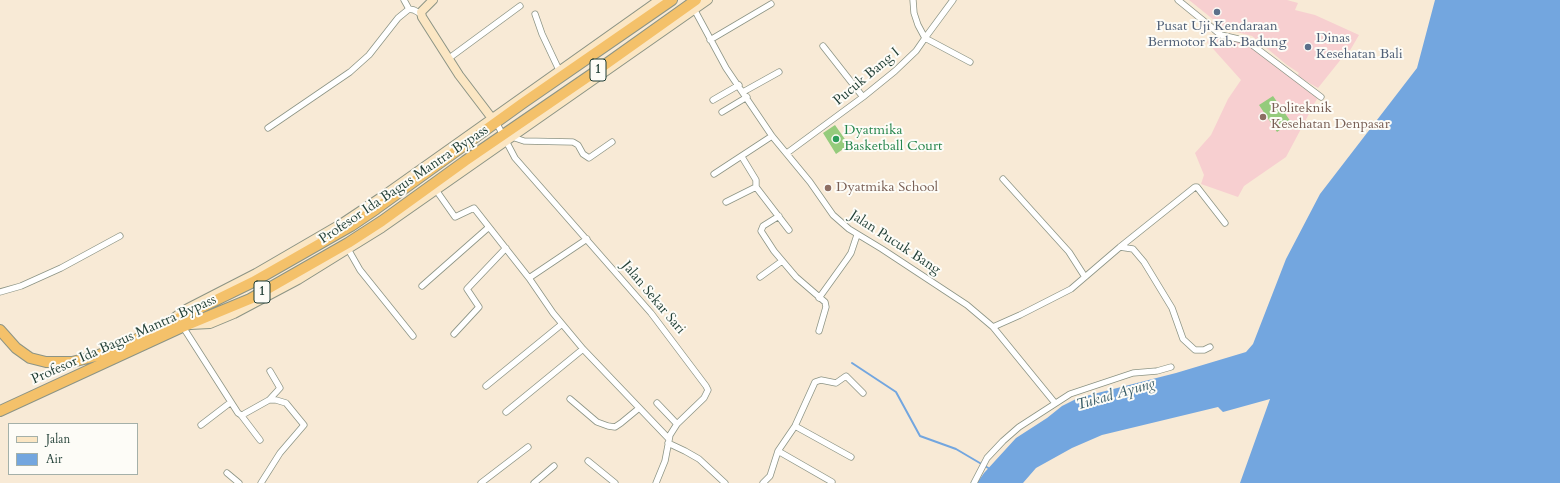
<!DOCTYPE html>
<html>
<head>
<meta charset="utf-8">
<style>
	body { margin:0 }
	#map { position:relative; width:1560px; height:483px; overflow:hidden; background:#f8ead6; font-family:Cardo,serif }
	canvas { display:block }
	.legend { position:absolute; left:8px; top:423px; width:130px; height:52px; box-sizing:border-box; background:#fdfcf7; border:1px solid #a4b0a9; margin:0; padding:5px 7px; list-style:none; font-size:12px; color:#1f3d34 }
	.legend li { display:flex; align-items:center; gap:8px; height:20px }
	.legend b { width:20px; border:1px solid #a4b0a9 }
</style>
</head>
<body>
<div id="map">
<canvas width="1560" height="483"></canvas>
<ul class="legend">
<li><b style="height:5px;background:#fbe6c3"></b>Jalan</li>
<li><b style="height:11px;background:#73a6df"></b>Air</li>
</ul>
</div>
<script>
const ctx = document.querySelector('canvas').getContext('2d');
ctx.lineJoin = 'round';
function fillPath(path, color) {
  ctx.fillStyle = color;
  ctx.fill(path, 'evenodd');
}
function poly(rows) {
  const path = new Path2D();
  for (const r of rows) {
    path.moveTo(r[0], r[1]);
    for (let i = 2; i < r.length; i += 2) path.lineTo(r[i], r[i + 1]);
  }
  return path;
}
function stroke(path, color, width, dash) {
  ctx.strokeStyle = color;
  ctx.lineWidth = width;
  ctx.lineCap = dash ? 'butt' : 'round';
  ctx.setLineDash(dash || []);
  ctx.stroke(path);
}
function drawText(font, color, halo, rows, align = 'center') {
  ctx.font = font + ' Cardo,serif';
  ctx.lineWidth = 4;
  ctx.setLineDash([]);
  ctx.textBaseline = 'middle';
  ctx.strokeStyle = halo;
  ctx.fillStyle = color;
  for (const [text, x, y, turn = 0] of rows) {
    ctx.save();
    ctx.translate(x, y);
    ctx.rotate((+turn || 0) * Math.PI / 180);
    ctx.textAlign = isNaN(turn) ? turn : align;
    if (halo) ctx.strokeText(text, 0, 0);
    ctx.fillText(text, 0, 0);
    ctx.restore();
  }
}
const built = poly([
	[1189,0,1287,0,1298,3,1295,10,1315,15,1359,35,1345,59,1342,58,1318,88,1297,76,1299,73,1287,65,1252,36,1225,29],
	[1217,32,1245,41,1318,97,1286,157,1244,186,1238,197,1201,184,1204,175,1195,153,1211,135,1228,99,1241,80,1207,42]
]);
const green = poly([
	[1273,96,1291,122,1277,132,1259,105],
	[835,125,849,145,836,154,823,133]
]);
const water = poly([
	[1435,0,1560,0,1560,483,1240,483,1270,399,1223,412,1218,407,1102,435,1072,448,1036,468,1023,483,977,483,984,473,1016,438,1047,418,1062,406,1078,398,1176,373,1246,352,1253,344,1286,259,1320,194,1417,68]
]);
const stream = poly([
	[852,363,896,392,920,436,956,449,990,469]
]);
const street = poly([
	[404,0,409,9,414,10,421,14],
	[953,0,925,38,970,62],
	[1178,0,1221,35,1247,41,1321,97],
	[693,7,726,68,772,136,810,182,833,215,849,229,882,249,967,305,993,327,1055,403],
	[535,14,542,34,559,70],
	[710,40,771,4],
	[823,46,863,97],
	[448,59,520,6],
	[743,92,779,72],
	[713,100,739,85],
	[722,112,747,97],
	[496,122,515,158,651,313,706,386,708,390,704,398,677,424,670,435,665,461,656,483],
	[268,128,350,72,369,55,398,18,409,9],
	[512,137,524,141,573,142,578,145,583,154,589,158,612,142],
	[787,153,863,97,895,71,916,51,925,38,918,25,914,13,913,0],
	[742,157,756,180,756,187,789,230],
	[714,174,772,136],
	[1003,179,1069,252,1085,277],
	[436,190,455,217,474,208,529,278,553,313,583,349,669,439],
	[726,202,756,187],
	[779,216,763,226,761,231,774,251,796,277,825,302,826,307,819,331],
	[1120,247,1133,249,1144,262,1172,308,1183,339,1195,350,1204,350,1210,347],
	[348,249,360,270,413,336],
	[760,277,782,261],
	[529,278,587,239],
	[422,286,489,227],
	[0,292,21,286,61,268,120,236],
	[819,298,847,259,851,253,857,235],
	[183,327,238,413,241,415,244,414,269,400,276,400,286,403,304,425,280,453,261,483],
	[993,327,1020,315,1071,289,1120,247,1195,187,1197,187,1225,223],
	[454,334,479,307,467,289,506,248],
	[486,386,562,324],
	[570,399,597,422,608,426,615,427,621,423,638,409],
	[269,400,280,388,270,371],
	[657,403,677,424],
	[506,412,583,349],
	[241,415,260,440],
	[201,425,231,402],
	[795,426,851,457],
	[668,443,685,451,699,459,725,483],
	[778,451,832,482],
	[588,461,615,483],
	[227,473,239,483],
	[481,483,528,447],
	[534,483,554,466],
	[763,483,770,476,778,451,795,426,815,382,821,380,836,383,846,376,863,393],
	[974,483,987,458,1003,441,1019,427,1070,394,1133,373,1157,371,1171,367]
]);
const secondary = poly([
	[433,0,421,12,422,17,459,75,494,121],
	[171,320,184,310,256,273,342,223,381,197,659,0],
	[190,325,210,324,234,314,298,280,348,249,382,228,708,0]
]);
const highway = poly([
	[0,330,16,348,30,358,46,362,72,362,96,356,121,347,155,330,253,282,351,226,376,209,523,103,672,0],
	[0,411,180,328,250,299,348,243,382,221,465,161,592,74,696,0]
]);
const markers = [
	[1217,12,4,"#5c6f8a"],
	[1308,47,4,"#5c6f8a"],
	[1263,117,4,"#8d6e63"],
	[836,139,4,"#2e9e5b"],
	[828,188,4,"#8d6e63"]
];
const shields = [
	[598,70,16],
	[262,292,16]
];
const shieldNames = [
	["1",598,70],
	["1",262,292]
];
const serviceNames = [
	["Pusat Uji Kendaraan",1217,27],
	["Bermotor Kab. Badung",1217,43],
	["Dinas",1316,39,"left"],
	["Kesehatan Bali",1316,55,"left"]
];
const streetNames = [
	["Pucuk Bang I",867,77,-40],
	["Profesor Ida Bagus Mantra Bypass",404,185,-34],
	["Jalan Pucuk Bang",895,243,33],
	["Jalan Sekar Sari",653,298,50],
	["Profesor Ida Bagus Mantra Bypass",124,340,-24]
];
const educationNames = [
	["Politeknik",1271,109],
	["Kesehatan Denpasar",1271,125],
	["Dyatmika School",836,188]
];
const leisureNames = [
	["Dyatmika",844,131],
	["Basketball Court",844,147]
];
const waterNames = [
	["Tukad Ayung",1116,395,-16]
];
fillPath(built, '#f7cfd0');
fillPath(green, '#95cb7c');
fillPath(water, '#73a6df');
stroke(stream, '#73a6df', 2);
stroke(street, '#8c9485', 7);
stroke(secondary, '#8c9485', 10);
stroke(highway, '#8c9485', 12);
stroke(street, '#fff', 5.5);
stroke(secondary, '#fbe6c3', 8);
stroke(highway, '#f4c16a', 10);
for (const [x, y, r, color] of markers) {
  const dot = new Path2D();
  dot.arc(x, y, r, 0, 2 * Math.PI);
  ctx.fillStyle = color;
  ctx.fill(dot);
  stroke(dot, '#fdfcf7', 1.5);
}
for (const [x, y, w] of shields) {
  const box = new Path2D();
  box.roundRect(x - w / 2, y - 11, w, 22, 3);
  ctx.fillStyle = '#fdfcf7';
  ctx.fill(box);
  stroke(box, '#1f3d34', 1);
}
drawText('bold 13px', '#1f3d34', null, shieldNames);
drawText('14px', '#4e5e75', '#fdfcf7', serviceNames);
drawText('14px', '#1f3d34', '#fdfcf7', streetNames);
drawText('14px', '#785e54', '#fdfcf7', educationNames, 'left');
drawText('14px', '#27864d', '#fdfcf7', leisureNames, 'left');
drawText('italic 15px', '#385c67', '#fdfcf7', waterNames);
</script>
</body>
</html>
